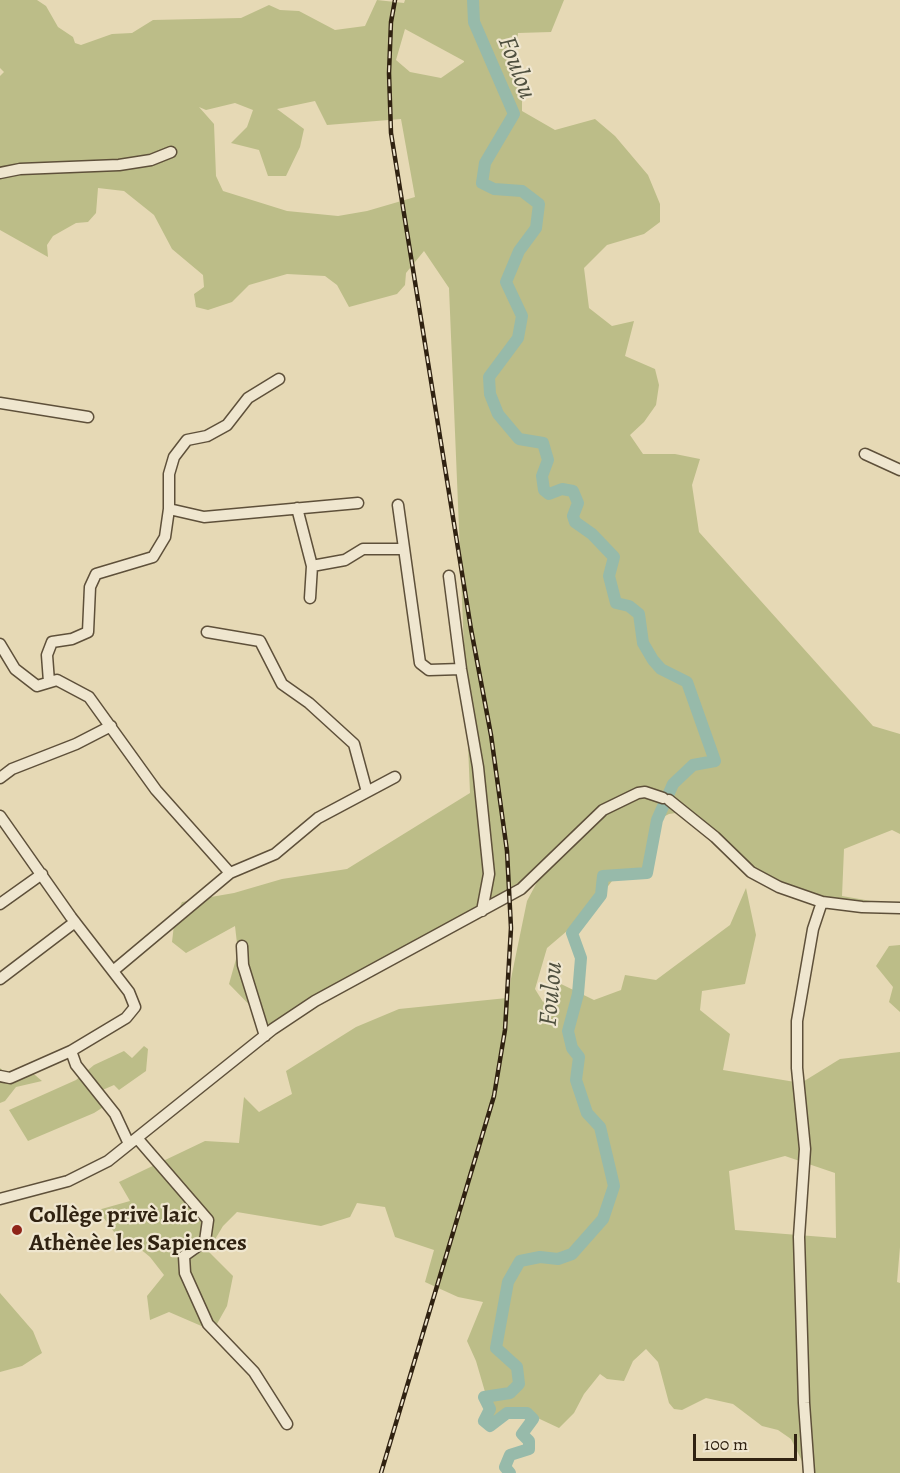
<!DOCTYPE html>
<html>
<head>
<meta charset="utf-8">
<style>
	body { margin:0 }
	#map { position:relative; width:900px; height:1473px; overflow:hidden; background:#e6d9b5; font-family:Alegreya,serif }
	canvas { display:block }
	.scale { position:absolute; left:693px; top:1434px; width:104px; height:27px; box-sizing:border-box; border:3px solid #302211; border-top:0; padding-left:8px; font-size:18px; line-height:21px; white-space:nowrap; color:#302211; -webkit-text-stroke:4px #efe6cf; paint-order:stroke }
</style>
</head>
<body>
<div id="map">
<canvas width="900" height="1473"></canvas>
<div class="scale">100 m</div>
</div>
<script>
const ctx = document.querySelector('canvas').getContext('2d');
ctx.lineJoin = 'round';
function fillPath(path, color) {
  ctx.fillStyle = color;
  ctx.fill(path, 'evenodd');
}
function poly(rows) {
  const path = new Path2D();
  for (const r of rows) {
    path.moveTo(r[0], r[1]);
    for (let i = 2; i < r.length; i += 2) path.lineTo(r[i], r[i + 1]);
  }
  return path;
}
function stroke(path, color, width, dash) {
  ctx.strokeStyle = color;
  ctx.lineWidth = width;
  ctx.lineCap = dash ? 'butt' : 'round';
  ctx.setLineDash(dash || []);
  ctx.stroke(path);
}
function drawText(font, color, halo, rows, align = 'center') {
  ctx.font = font + ' Alegreya,serif';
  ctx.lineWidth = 4.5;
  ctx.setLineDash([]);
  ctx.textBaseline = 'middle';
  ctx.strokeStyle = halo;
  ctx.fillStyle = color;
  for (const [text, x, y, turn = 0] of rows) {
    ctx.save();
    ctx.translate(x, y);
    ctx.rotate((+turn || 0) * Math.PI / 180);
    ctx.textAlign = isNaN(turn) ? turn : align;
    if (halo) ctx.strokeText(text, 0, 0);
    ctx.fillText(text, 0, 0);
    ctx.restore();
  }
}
const green = poly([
	[0,0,37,0,46,6,58,27,73,37,75,43,81,45,112,34,132,33,153,20,241,18,269,5,280,10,299,11,335,30,365,26,377,0,404,3,405,0,564,0,551,32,518,33,514,77,522,92,522,111,555,130,595,119,615,136,648,175,660,204,660,222,644,234,607,245,584,268,589,308,612,326,634,321,625,356,655,369,659,385,656,405,644,422,630,435,643,454,675,454,700,459,692,485,699,532,873,726,900,734,900,834,892,830,844,849,842,896,900,906,862,907,779,887,683,812,669,814,657,820,647,873,612,881,572,933,567,931,547,948,535,989,543,1002,561,984,594,1000,621,990,625,975,656,980,730,925,746,888,756,935,745,984,702,991,700,1010,730,1034,723,1070,801,1083,840,1059,900,1052,900,1247,897,1282,900,1283,900,1473,808,1473,791,1439,778,1430,762,1426,733,1404,706,1398,682,1410,674,1409,669,1403,658,1362,646,1349,633,1361,624,1381,607,1379,600,1374,584,1394,574,1413,559,1428,527,1413,507,1414,490,1426,484,1421,490,1409,476,1361,467,1341,483,1302,458,1297,425,1282,434,1250,395,1237,385,1207,357,1203,350,1217,321,1226,237,1212,223,1226,208,1251,233,1276,227,1306,213,1331,169,1312,150,1320,147,1296,164,1275,150,1257,133,1243,125,1247,98,1210,130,1201,119,1182,205,1141,239,1143,244,1097,259,1112,292,1094,286,1071,356,1027,399,1009,507,998,527,901,545,867,273,1029,229,984,238,952,235,926,186,953,172,942,175,916,182,902,234,893,282,879,347,869,470,793,449,288,424,251,406,273,405,285,397,294,349,307,337,285,325,276,287,274,249,285,232,302,208,310,196,307,194,294,204,287,203,275,172,249,154,215,124,191,98,188,96,213,88,222,76,223,53,236,47,245,48,257,0,230,0,76,4,72,0,68],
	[405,29,464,61,464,62,441,78,410,72,396,60],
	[315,101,327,125,401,119,415,197,367,211,338,216,287,211,223,191,216,176,214,124,199,107,206,110,235,103,253,110,247,127,231,143,259,150,268,176,286,176,300,147,304,129,277,109],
	[785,1156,835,1173,836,1238,735,1230,729,1171],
	[900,945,900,1012,889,1002,893,987,876,966,889,946],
	[144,1046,148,1049,146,1071,119,1090,114,1085,98,1092,105,1106,94,1113,28,1141,9,1110,76,1080,94,1065,124,1051,132,1058],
	[0,1068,7,1074,28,1069,42,1081,16,1087,5,1101,0,1103],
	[0,1293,33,1331,42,1353,22,1366,0,1372]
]);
const river = poly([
	[473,0,474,22,514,114,485,163,482,183,494,189,522,191,539,204,536,228,519,251,506,282,522,316,518,338,489,377,490,394,498,414,519,439,543,443,548,460,542,476,544,490,549,494,562,489,573,491,578,503,573,516,575,522,592,534,614,557,609,576,616,603,629,606,639,614,643,643,653,660,661,669,687,682,715,761,693,765,673,784,657,820,647,873,603,876,601,895,572,933,581,958,578,994,568,1031,572,1048,579,1057,576,1080,587,1113,600,1127,614,1186,603,1219,572,1254,558,1259,540,1257,520,1261,508,1282,496,1348,517,1367,519,1384,510,1393,484,1397,490,1409,484,1421,490,1426,507,1413,527,1413,533,1419,522,1434,529,1441,529,1449,510,1455,505,1467,510,1473]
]);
const minor = poly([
	[0,173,20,169,119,165,151,160,171,152],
	[0,403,88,417],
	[865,454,900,470],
	[398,505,420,663,429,670,461,669],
	[297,508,312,566,310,598],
	[169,509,204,517,358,503],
	[312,566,345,560,363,549,403,549],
	[449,576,461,669,478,767,489,874,482,911],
	[207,632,260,641,282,684,309,703,354,744,367,792],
	[0,644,15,669,37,686,57,680,89,697,156,790,230,873],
	[49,682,47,655,52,642,72,639,88,632,90,587,96,574,153,557,165,537,169,509,169,474,174,457,187,440,207,436,227,425,248,398,279,379],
	[0,778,12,769,76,744,111,726],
	[669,800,715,837,751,872,779,887,822,902,862,907,900,908],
	[0,816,71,917,129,992,135,1007,126,1018,71,1051,76,1065,115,1114,129,1144],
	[0,904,42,874],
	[242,946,243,965,265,1036],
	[113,971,230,873,275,854,318,818,395,777],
	[0,979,75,922],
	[0,1076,10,1078,71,1051],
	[137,1138,208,1220,205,1241,184,1256,185,1273,208,1324,254,1372,287,1424],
	[0,1199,68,1181,108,1161,273,1029,315,1001,521,889,603,810,638,793,645,792,663,798],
	[809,1473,804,1403,799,1237,805,1149,797,1068,797,1021,813,929,822,902]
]);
const rail = poly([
	[381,1473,494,1096,505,1030,511,928,507,851,491,735,471,629,391,133,389,73,391,22,395,0]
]);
const markers = [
	[17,1230,6,"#8f2418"]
];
const poiNames = [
	["Collège privè laic",29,1216],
	["Athènèe les Sapiences",29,1244]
];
const waterNames = [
	["Foulou",516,68,69],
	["Foulou",552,994,-85]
];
fillPath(green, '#bcbd88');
stroke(river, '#97baaa', 12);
stroke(minor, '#5e503a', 13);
stroke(minor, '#efe6cf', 10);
stroke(rail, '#302211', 4.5);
stroke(rail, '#efe6cf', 2, [7]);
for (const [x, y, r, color] of markers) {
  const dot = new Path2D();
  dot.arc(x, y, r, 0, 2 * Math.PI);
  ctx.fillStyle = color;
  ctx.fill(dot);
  stroke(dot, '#efe6cf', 2);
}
drawText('bold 24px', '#302211', '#efe6cf', poiNames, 'left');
drawText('italic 26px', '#4f503f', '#efe6cf', waterNames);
</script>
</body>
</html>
